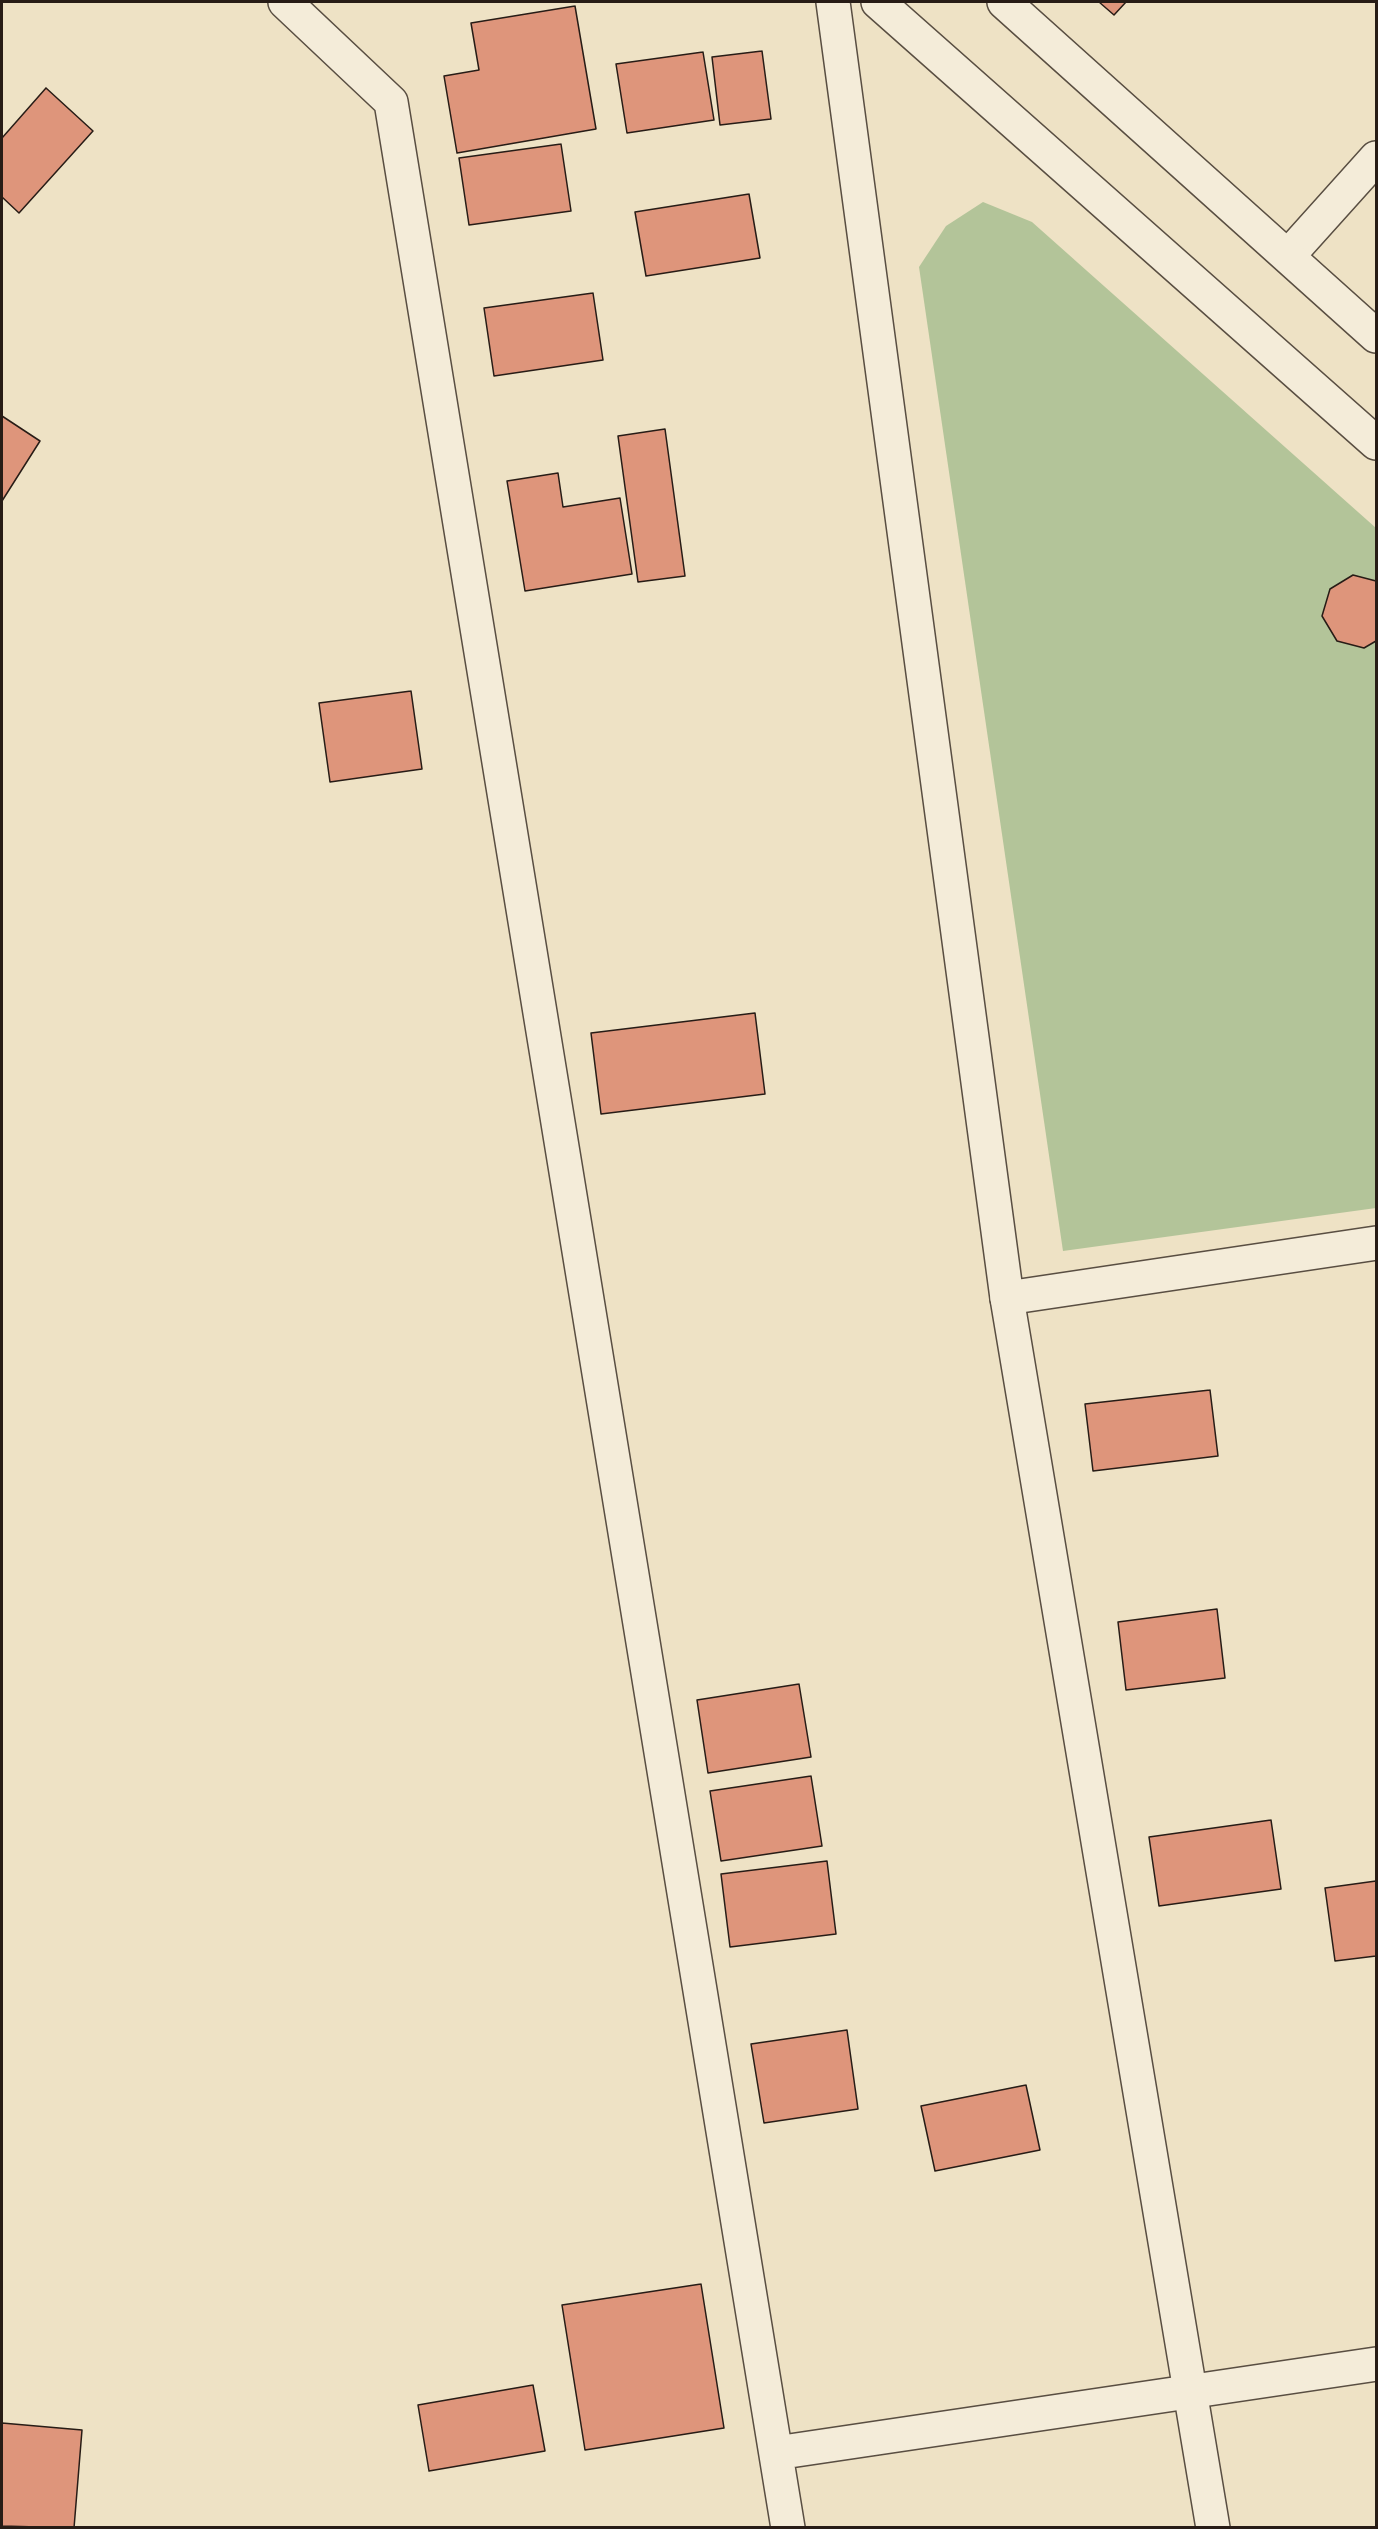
<!DOCTYPE html>
<html>
<head>
<meta charset="utf-8">
<style>
	body { margin:0 }
	#map { position:relative; width:1378px; height:2529px; overflow:hidden; background:#eee2c5; font-family:"IM FELL DW Pica",serif }
	canvas { display:block }
	.frame { position:absolute; inset:0; border:3px solid #271c16; pointer-events:none }
</style>
</head>
<body>
<div id="map">
<canvas width="1378" height="2529"></canvas>
<div class="frame"></div>
</div>
<script>
const ctx = document.querySelector('canvas').getContext('2d');
ctx.lineJoin = 'round';
function fillPath(path, color) {
  ctx.fillStyle = color;
  ctx.fill(path, 'evenodd');
}
function poly(rows) {
  const path = new Path2D();
  for (const r of rows) {
    path.moveTo(r[0], r[1]);
    for (let i = 2; i < r.length; i += 2) path.lineTo(r[i], r[i + 1]);
  }
  return path;
}
function stroke(path, color, width, dash) {
  ctx.strokeStyle = color;
  ctx.lineWidth = width;
  ctx.lineCap = dash ? 'butt' : 'round';
  ctx.setLineDash(dash || []);
  ctx.stroke(path);
}
const green = poly([
	[983,202,1032,222,1376,528,1376,1208,1063,1251,919,267,946,226]
]);
const building = poly([
	[1099,2,1126,2,1114,15,1099,2],
	[575,6,596,129,457,153,444,76,479,70,471,23,575,6],
	[762,51,771,119,720,125,712,57,762,51],
	[703,52,714,120,627,133,616,64,703,52],
	[46,88,93,131,19,213,2,197,2,138,46,88],
	[561,144,571,211,469,225,459,158,561,144],
	[749,194,760,258,646,276,635,212,749,194],
	[593,293,603,360,494,376,484,308,593,293],
	[2,416,40,441,2,501,2,416],
	[665,429,685,576,638,582,618,436,665,429],
	[558,473,563,507,620,498,632,574,525,591,507,481,558,473],
	[1353,575,1376,581,1376,641,1364,648,1337,641,1322,616,1330,589,1353,575],
	[411,691,422,769,330,782,319,703,411,691],
	[755,1013,765,1094,601,1114,591,1033,755,1013],
	[1210,1390,1218,1456,1093,1471,1085,1404,1210,1390],
	[1217,1609,1225,1678,1126,1690,1118,1622,1217,1609],
	[799,1684,811,1757,708,1773,697,1700,799,1684],
	[811,1776,822,1846,721,1861,710,1791,811,1776],
	[1271,1820,1281,1889,1159,1906,1149,1837,1271,1820],
	[827,1861,836,1934,730,1947,721,1874,827,1861],
	[1376,1881,1376,1956,1335,1961,1325,1888,1376,1881],
	[847,2030,858,2109,764,2123,751,2044,847,2030],
	[1026,2085,1040,2150,935,2171,921,2106,1026,2085],
	[701,2284,724,2428,585,2450,562,2305,701,2284],
	[533,2385,545,2451,429,2471,418,2405,533,2385],
	[2,2423,82,2430,74,2528,2,2526,2,2423]
]);
const minor = poly([
	[285,2,391,102,788,2528],
	[1288,256,1376,158],
	[1007,1298,1376,1243],
	[776,2453,1376,2364]
]);
const tertiary = poly([
	[833,2,1007,1298,1213,2528],
	[878,2,1376,443],
	[1004,2,1376,336]
]);
fillPath(green, '#b3c499');
fillPath(building, '#de957b');
stroke(building, '#271c16', 1.5);
stroke(minor, '#594e42', 36);
stroke(tertiary, '#594e42', 36);
stroke(minor, '#f4ecd9', 33);
stroke(tertiary, '#f4ecd9', 33);
</script>
</body>
</html>
